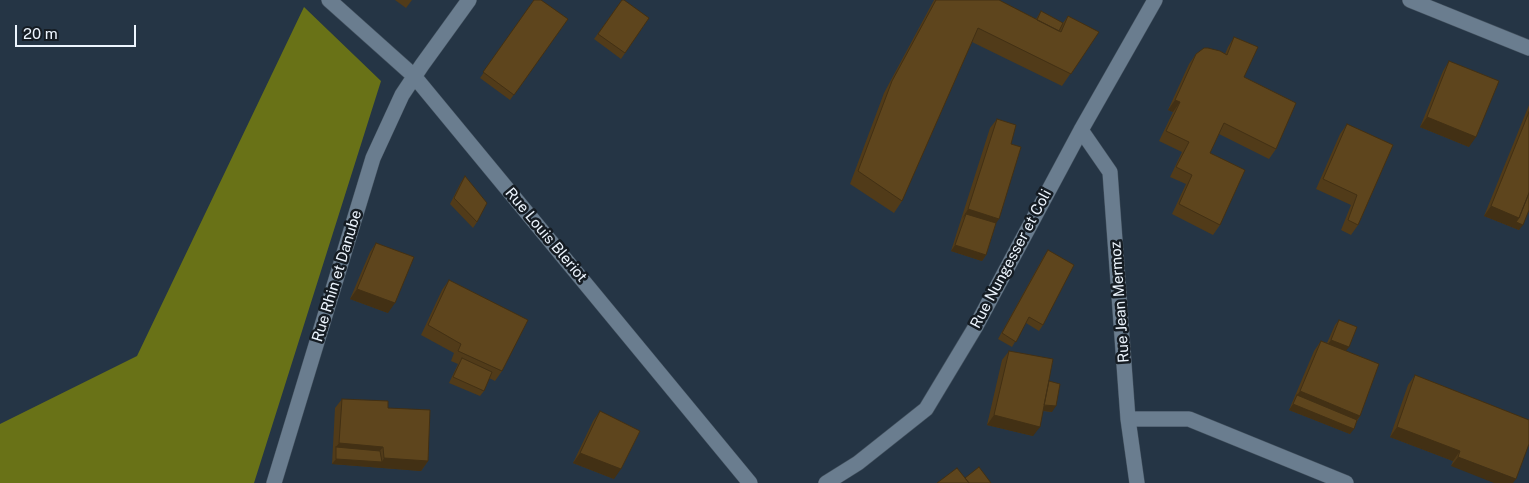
<!DOCTYPE html>
<html>
<head>
<meta charset="utf-8">
<style>
	body { margin:0 }
	#map { position:relative; width:1529px; height:483px; overflow:hidden; background:#253545; font-family:"Public Sans",sans-serif }
	canvas { display:block }
	.scale { position:absolute; left:15px; top:25px; width:121px; height:22px; box-sizing:border-box; border:2px solid #edf5fe; border-top:0; padding-left:6px; font-size:15px; line-height:18px; white-space:nowrap; color:#edf5fe; -webkit-text-stroke:4px #151c23; paint-order:stroke }
</style>
</head>
<body>
<div id="map">
<canvas width="1529" height="483"></canvas>
<div class="scale">20 m</div>
</div>
<script>
const ctx = document.querySelector('canvas').getContext('2d');
ctx.lineJoin = 'round';
function fillPath(path, color) {
  ctx.fillStyle = color;
  ctx.fill(path, 'evenodd');
}
function poly(rows) {
  const path = new Path2D();
  for (const r of rows) {
    path.moveTo(r[0], r[1]);
    for (let i = 2; i < r.length; i += 2) path.lineTo(r[i], r[i + 1]);
  }
  return path;
}
function stroke(path, color, width, dash) {
  ctx.strokeStyle = color;
  ctx.lineWidth = width;
  ctx.lineCap = dash ? 'butt' : 'round';
  ctx.setLineDash(dash || []);
  ctx.stroke(path);
}
function drawText(font, color, halo, rows, align = 'center') {
  ctx.font = font + ' "Public Sans",sans-serif';
  ctx.lineWidth = 5;
  ctx.setLineDash([]);
  ctx.textBaseline = 'middle';
  ctx.strokeStyle = halo;
  ctx.fillStyle = color;
  for (const [text, x, y, turn = 0] of rows) {
    ctx.save();
    ctx.translate(x, y);
    ctx.rotate((+turn || 0) * Math.PI / 180);
    ctx.textAlign = isNaN(turn) ? turn : align;
    if (halo) ctx.strokeText(text, 0, 0);
    ctx.fillText(text, 0, 0);
    ctx.restore();
  }
}
const forest = poly([
	[304,7,381,81,254,483,0,483,0,424,137,356]
]);
const minor = poly([
	[329,0,414,76,750,483],
	[1410,0,1529,48],
	[1081,130,1110,172,1128,419,1137,483],
	[1128,419,1189,419,1346,483],
	[274,483,373,158,402,95,422,65,469,0],
	[826,483,858,463,926,409,976,326,1081,130,1155,0]
]);
const wall = poly([
	[395,0,412,0,406,8],
	[534,0,568,19,510,100,480,78],
	[622,0,649,18,621,59,594,39],
	[934,0,999,0,1036,19,1041,11,1063,23,1068,16,1099,32,1062,86,972,42,902,201,894,213,850,184,884,93],
	[1234,37,1244,77,1276,149,1269,159,1219,134,1210,153,1220,225,1213,235,1172,214,1186,184,1170,177,1182,152,1159,141,1173,112,1168,110,1189,64,1196,54,1225,54,1228,47],
	[1449,61,1469,147,1420,127,1443,71],
	[1529,105,1529,210,1519,230,1484,216],
	[997,119,1011,144,996,223,986,255,982,261,951,251,990,128],
	[1347,124,1393,145,1358,225,1351,235,1341,230,1351,205,1316,189,1340,134],
	[465,176,477,222,473,228,450,204,461,182],
	[376,243,388,313,350,299,370,252],
	[1048,250,1043,325,1039,331,1026,323,1012,347,998,339,1044,256],
	[449,280,502,371,495,381,489,378,484,391,480,396,449,383,458,364,451,361,454,353,421,335,442,290],
	[1339,320,1360,416,1350,434,1289,410,1314,351,1321,341,1327,343,1335,325],
	[1009,351,1049,381,1052,412,1043,411,1033,436,987,425,1002,360],
	[1415,375,1529,420,1451,466,1453,461,1390,437,1408,385],
	[342,399,388,408,428,461,421,471,332,464,335,408],
	[600,411,614,479,573,463,593,421]
]);
const shadedWall = poly([
	[1175,100,1180,102,1173,112,1168,110],
	[1427,117,1476,137,1469,147,1420,127],
	[1491,206,1519,218,1523,225,1519,230,1484,216],
	[968,209,999,219,992,229,966,214,962,219],
	[955,245,986,255,982,261,951,251],
	[357,289,395,303,388,313,350,299],
	[1331,340,1349,347,1345,352,1327,345],
	[1300,391,1360,416,1353,425,1297,395,1293,401],
	[1293,404,1354,429,1350,434,1289,410],
	[1042,405,1056,406,1052,412,1038,410],
	[994,415,1040,427,1033,436,987,425],
	[1397,427,1460,451,1453,461,1390,437],
	[339,443,383,447,376,456,336,447],
	[580,453,621,469,614,479,573,463],
	[1458,457,1516,479,1513,483,1494,483,1451,466],
	[384,458,428,461,421,471,332,464,336,459,382,462]
]);
const building = poly([
	[534,0,541,0,568,19,514,95,483,72,534,0],
	[622,0,624,0,649,18,625,53,598,34,622,0],
	[936,0,999,0,1061,32,1068,16,1099,32,1071,74,978,28,902,201,858,171,892,81,936,0],
	[1041,11,1063,23,1059,31,1037,20,1041,11],
	[1234,37,1258,47,1244,77,1296,103,1276,149,1224,123,1210,153,1245,170,1220,225,1179,204,1192,175,1176,167,1189,142,1166,131,1180,102,1175,100,1196,54,1204,48,1208,48,1220,51,1227,55,1234,37],
	[1449,61,1499,81,1476,137,1427,117,1449,61],
	[1529,112,1529,193,1519,218,1491,206,1529,112],
	[997,119,1016,125,1011,144,1021,147,999,219,968,209,997,119],
	[1347,124,1393,145,1358,225,1348,220,1357,195,1323,179,1347,124],
	[465,176,487,203,477,222,454,198,465,176],
	[1529,193,1529,210,1523,225,1516,222,1519,218,1529,193],
	[966,214,996,223,986,255,955,245,966,214],
	[376,243,414,257,395,303,357,289,376,243],
	[1048,250,1074,265,1043,325,1029,317,1016,342,1002,333,1048,250],
	[449,280,528,320,502,371,458,351,461,344,428,325,449,280],
	[1339,320,1357,327,1349,347,1331,340,1339,320],
	[1321,341,1379,364,1360,416,1300,391,1321,341],
	[1009,351,1053,359,1040,427,994,415,1009,351],
	[462,358,492,372,484,391,453,377,462,358],
	[1415,375,1529,420,1529,444,1516,479,1458,457,1460,451,1397,427,1415,375],
	[1049,381,1060,384,1056,406,1044,405,1049,381],
	[1297,395,1357,420,1354,429,1293,404,1297,395],
	[342,399,388,401,388,408,430,410,428,461,384,458,383,447,339,443,342,399],
	[600,411,640,431,621,469,580,453,600,411],
	[336,447,380,451,382,462,336,459,336,447],
	[979,467,991,483,969,483,965,478,979,467],
	[957,468,969,483,937,483,957,468]
]);
const streetNames = [
	["Rue Louis Bleriot",546,235,50],
	["Rue Nungesser et Coli",1011,259,-62],
	["Rue Rhin et Danube",337,276,-73],
	["Rue Jean Mermoz",1120,302,-94]
];
fillPath(forest, '#697217');
stroke(minor, '#43515e', 16);
stroke(minor, '#6a7d8f', 15);
fillPath(wall, '#513b19');
fillPath(shadedWall, '#423014');
fillPath(building, '#5e451d');
stroke(building, '#423014', 1);
drawText('15px', '#edf5fe', '#151c23', streetNames);
</script>
</body>
</html>
